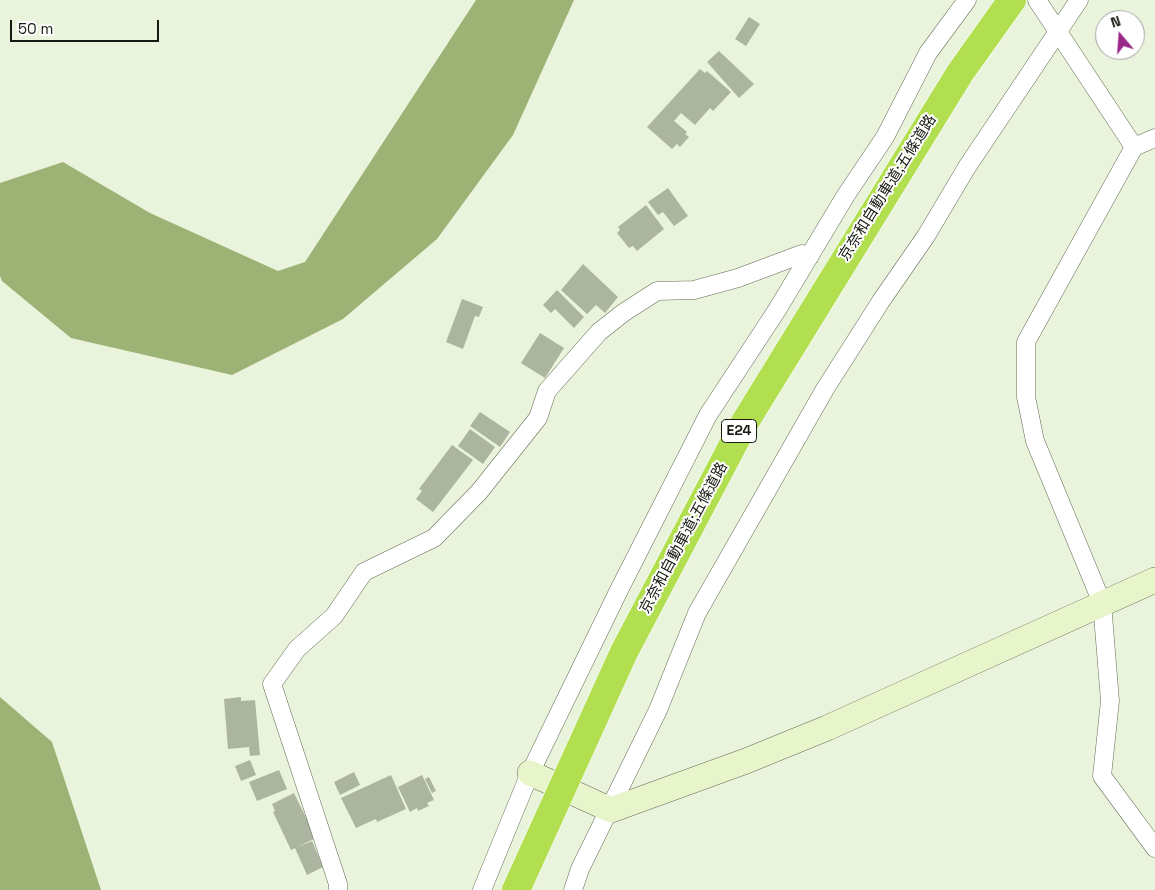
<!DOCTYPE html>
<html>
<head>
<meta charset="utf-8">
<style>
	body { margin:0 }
	#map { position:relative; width:1155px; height:890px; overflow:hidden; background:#eaf4dc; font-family:"Space Grotesk",sans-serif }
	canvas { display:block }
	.north { position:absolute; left:1095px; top:10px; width:50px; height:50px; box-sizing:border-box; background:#fff; border:1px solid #a2a3a0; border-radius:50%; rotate:342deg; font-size:14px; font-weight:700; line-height:20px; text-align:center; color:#161a11 }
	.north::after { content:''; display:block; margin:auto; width:18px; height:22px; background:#992988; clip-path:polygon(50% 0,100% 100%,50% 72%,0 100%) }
	.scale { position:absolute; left:10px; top:20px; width:149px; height:22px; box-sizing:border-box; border:2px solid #161a11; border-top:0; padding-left:6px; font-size:15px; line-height:18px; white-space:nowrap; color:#161a11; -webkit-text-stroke:4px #fff; paint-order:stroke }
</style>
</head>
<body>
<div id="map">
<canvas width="1155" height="890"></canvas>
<div class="north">N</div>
<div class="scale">50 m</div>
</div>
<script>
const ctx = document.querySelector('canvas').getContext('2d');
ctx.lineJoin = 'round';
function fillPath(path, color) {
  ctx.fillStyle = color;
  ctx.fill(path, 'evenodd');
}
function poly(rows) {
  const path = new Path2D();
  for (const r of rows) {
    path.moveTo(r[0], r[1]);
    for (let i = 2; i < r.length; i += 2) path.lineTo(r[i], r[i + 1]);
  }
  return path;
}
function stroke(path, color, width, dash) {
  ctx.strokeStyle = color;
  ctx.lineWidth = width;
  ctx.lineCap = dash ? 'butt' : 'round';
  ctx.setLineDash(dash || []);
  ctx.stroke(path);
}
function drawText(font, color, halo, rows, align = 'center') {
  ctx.font = font + ' "Space Grotesk","Noto Sans JP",sans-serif';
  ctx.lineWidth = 4;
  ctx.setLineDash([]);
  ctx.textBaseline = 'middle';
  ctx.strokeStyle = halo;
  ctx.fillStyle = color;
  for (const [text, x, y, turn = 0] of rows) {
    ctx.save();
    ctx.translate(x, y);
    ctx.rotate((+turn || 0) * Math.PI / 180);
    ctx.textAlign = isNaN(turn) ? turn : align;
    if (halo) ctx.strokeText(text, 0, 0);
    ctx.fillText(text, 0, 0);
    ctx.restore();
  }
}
const forest = poly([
	[476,0,574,0,513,135,437,239,343,319,232,375,71,338,2,281,0,276,0,183,63,162,150,213,278,271,305,262],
	[0,697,52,742,101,890,0,890]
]);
const building = poly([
	[749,17,760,24,746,46,735,39],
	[719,51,754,84,739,98,707,62],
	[700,69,705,73,707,71,731,92,713,111,710,108,695,125,681,113,674,121,687,132,685,134,689,137,680,147,677,144,672,149,647,127],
	[668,188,688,216,674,226,663,212,658,215,648,202],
	[646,205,664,229,637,251,633,246,629,248,617,233,620,230,618,227],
	[583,264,618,297,605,313,596,305,587,314,561,290],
	[557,290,584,317,574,328,555,309,551,313,543,305],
	[462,299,483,307,479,317,475,316,463,349,446,342],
	[540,333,564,348,545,378,521,363],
	[480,412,510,432,500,447,470,426],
	[470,429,495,447,483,464,458,446],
	[452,445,473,460,433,512,416,499,422,491,419,489],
	[241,697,241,701,255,700,260,755,250,756,249,747,228,749,224,699],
	[250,760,256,775,241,781,235,766],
	[279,770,287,789,257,801,249,782],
	[354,772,360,785,340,795,334,782],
	[391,775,406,809,377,822,376,819,356,828,341,798],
	[422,775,434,800,427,803,429,806,418,811,417,808,410,812,398,787],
	[429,777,436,791,432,793,425,779],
	[294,793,316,838,291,850,273,812,275,811,272,804],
	[312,841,323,867,307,875,295,848]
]);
const street = poly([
	[1037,0,1134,147,1026,342,1026,397,1035,441,1102,603,1110,701,1102,776,1155,848],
	[1134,147,1155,138],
	[338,890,338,884,272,684,297,649,334,616,364,572,434,538,479,492,538,418,547,391,599,332,623,313,657,291,694,290,738,278,802,254,810,256],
	[482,890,530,773,619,590,708,415,777,310,846,195,885,137,928,53,967,0],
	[573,890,580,869,658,710,697,613,825,389,881,301,926,236,967,167,1079,0]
]);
const secondary = poly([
	[530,773,611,810,746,761,827,728,1155,580]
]);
const highwayBridge = poly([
	[516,890,624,652,745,422,960,73,1012,0]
]);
const shields = [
	[739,431,35]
];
const shieldNames = [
	["E24",739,431]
];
const streetNames = [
	["京奈和自動車道;五條道路",888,188,-58],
	["京奈和自動車道;五條道路",684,538,-62]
];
fillPath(forest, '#9cb375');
fillPath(building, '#acb59f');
stroke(street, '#646c57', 19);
stroke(secondary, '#646c57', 26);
stroke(street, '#fff', 18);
stroke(secondary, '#e8f5ca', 25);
stroke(highwayBridge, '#fff', 29, []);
stroke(highwayBridge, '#b2df50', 28);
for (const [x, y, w] of shields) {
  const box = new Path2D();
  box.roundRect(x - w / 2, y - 11.5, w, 23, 4);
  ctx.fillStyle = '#fff';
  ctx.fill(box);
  stroke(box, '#161a11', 1);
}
drawText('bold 14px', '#161a11', null, shieldNames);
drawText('15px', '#161a11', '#fff', streetNames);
</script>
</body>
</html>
